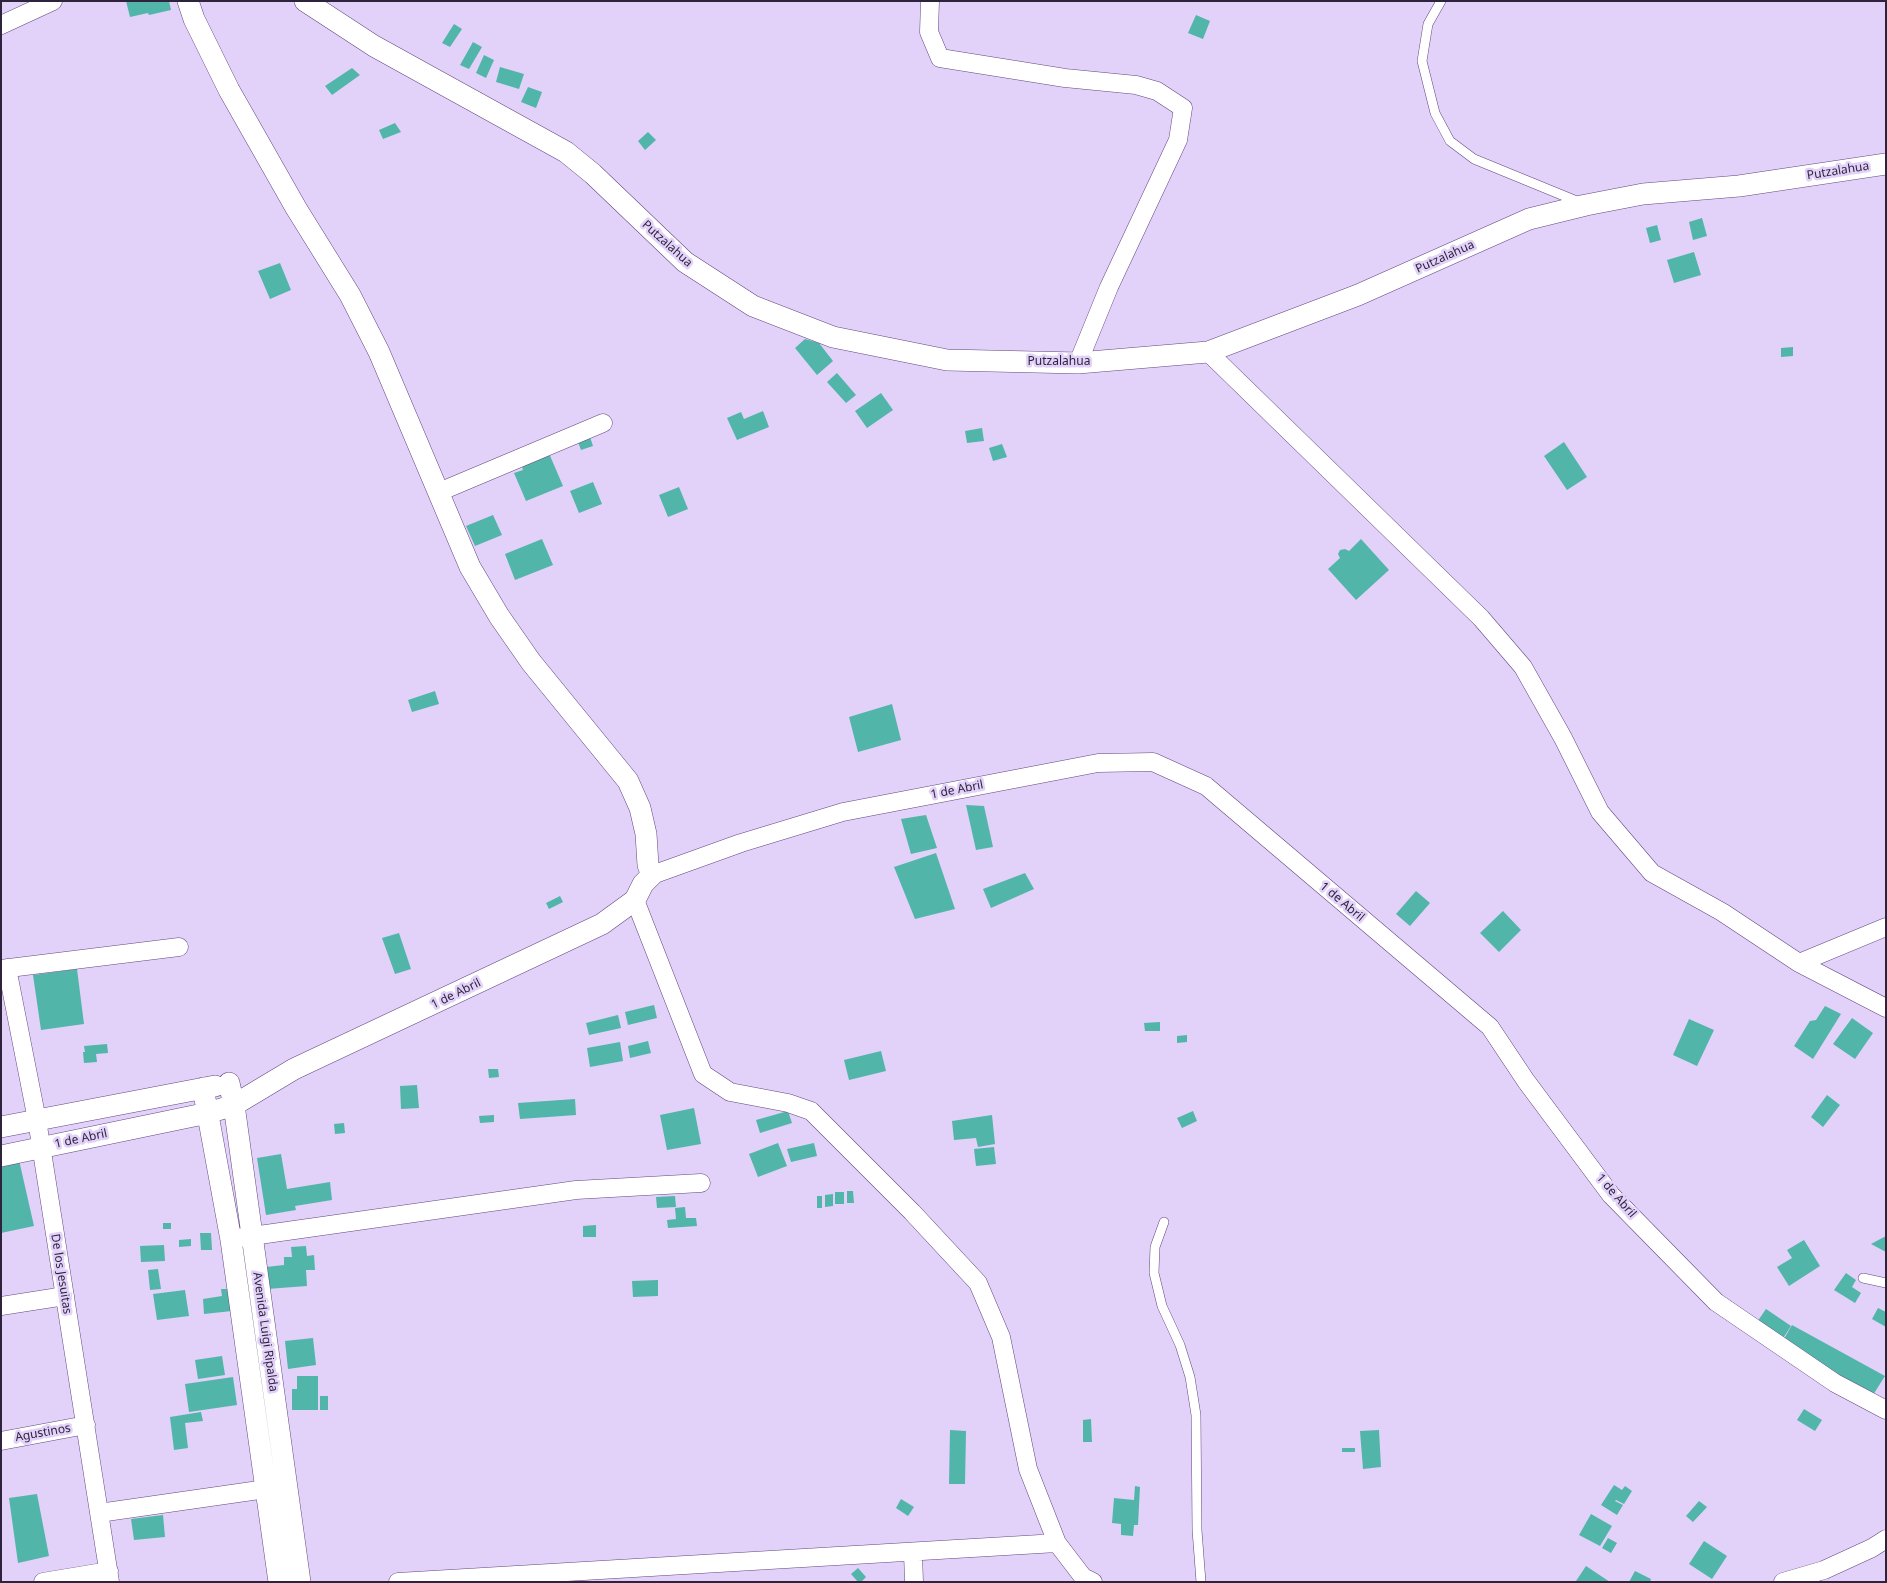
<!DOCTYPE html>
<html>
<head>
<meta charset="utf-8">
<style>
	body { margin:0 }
	#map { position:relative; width:1887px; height:1583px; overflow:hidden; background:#e2d1f9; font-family:"Noto Sans",sans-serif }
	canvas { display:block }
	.frame { position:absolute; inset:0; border:2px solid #2e233c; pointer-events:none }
</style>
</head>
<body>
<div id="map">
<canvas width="1887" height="1583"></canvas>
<div class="frame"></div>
</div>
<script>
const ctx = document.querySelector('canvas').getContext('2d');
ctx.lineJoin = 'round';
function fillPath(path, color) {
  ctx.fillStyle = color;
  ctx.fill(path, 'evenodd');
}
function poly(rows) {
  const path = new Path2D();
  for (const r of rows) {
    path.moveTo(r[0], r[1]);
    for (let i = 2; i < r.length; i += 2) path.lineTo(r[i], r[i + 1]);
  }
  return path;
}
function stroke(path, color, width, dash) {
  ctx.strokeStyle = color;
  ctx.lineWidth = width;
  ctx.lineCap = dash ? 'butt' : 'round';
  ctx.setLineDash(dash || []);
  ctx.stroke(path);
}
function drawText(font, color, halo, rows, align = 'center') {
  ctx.font = font + ' "Noto Sans",sans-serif';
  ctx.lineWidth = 5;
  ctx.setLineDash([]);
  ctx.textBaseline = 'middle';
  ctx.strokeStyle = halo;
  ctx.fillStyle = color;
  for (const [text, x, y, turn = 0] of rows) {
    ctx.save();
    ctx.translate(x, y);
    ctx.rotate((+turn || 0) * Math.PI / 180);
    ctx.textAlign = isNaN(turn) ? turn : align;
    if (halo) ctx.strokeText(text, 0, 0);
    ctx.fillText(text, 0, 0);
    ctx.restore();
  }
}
const building = poly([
	[126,1,169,1,171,10,149,15,148,13,130,17],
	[1196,15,1210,21,1203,39,1188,33],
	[454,24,462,29,450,47,442,43],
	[473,42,482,47,469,69,460,65],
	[484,55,494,60,486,78,476,73],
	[500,67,524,74,519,89,496,82],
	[352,68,360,75,332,95,325,86],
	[528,87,542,92,536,108,521,102],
	[395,123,401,132,383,139,379,130],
	[648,132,656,140,645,150,638,141],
	[1702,218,1707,236,1693,240,1689,222],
	[1657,225,1661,240,1650,243,1646,228],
	[1694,252,1701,275,1674,283,1667,260],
	[280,263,291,290,270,299,258,271],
	[805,339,819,343,833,361,817,375,795,348],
	[1793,347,1793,356,1781,357,1781,348],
	[837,373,856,395,846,403,827,382],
	[881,393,893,410,867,428,855,411],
	[763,411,769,427,737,440,727,418,741,412,744,419],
	[982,428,984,441,967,443,965,431],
	[590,437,593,446,581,450,578,442],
	[1564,442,1587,477,1567,490,1544,456],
	[1002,444,1007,457,993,461,989,448],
	[548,451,563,486,526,501,514,473,523,470,521,463],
	[593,482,602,504,579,513,570,491],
	[679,487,688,509,668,517,659,495],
	[493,515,502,535,475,546,466,526],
	[542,539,553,565,515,580,505,554],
	[1361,539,1389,570,1356,600,1328,569,1340,558,1338,554,1340,550,1345,549,1349,551],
	[435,691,439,704,412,712,408,700],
	[892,704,901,740,858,752,849,717],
	[966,805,984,806,993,847,976,850],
	[926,815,937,848,911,854,901,819],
	[936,853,955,909,915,919,894,867],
	[1025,873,1034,889,991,908,983,889],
	[1416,891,1430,903,1410,926,1396,914],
	[560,896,563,902,549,909,546,903],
	[1503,911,1521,930,1499,952,1480,933],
	[399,933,411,969,395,974,382,938],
	[77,969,84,1024,41,1030,33,975],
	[654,1005,657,1018,628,1025,625,1012],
	[1825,1006,1841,1014,1813,1059,1794,1046,1810,1021,1816,1020],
	[618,1015,621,1028,589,1035,586,1023],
	[1852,1018,1873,1033,1855,1059,1833,1044],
	[1689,1019,1714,1030,1697,1066,1673,1055],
	[1160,1022,1160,1031,1145,1031,1144,1023],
	[1187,1035,1187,1042,1177,1043,1177,1036],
	[648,1041,651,1053,630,1058,628,1046],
	[620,1042,623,1061,590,1067,587,1048],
	[107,1044,108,1053,96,1054,97,1062,84,1063,83,1052,85,1052,84,1046],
	[881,1051,886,1071,849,1080,844,1060],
	[488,1069,498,1069,499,1077,489,1078],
	[417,1085,419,1108,401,1109,400,1086],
	[1827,1095,1840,1105,1823,1127,1811,1117],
	[575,1099,576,1115,520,1119,518,1103],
	[694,1108,701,1144,667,1150,660,1115],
	[788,1111,792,1123,760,1133,756,1120],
	[1193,1111,1197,1121,1182,1128,1177,1118],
	[494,1115,494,1122,480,1123,479,1116],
	[992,1115,995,1144,978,1147,976,1138,954,1140,952,1121],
	[344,1123,345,1133,335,1134,334,1124],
	[778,1143,787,1166,758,1177,749,1154],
	[814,1143,817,1156,791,1162,787,1149],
	[994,1147,996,1164,976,1166,974,1149],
	[281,1154,287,1189,330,1182,332,1200,295,1206,296,1210,266,1215,257,1158],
	[19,1160,34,1226,1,1233,1,1164],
	[847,1191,853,1191,854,1203,847,1203],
	[835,1192,844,1192,844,1204,835,1204],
	[833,1194,833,1206,825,1207,825,1195],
	[675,1196,676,1207,657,1208,656,1197],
	[817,1196,822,1196,822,1208,817,1208],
	[685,1207,686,1218,696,1218,697,1226,668,1228,667,1220,676,1219,675,1208],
	[163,1223,171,1223,171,1229,163,1229],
	[596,1225,596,1237,583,1237,583,1226],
	[200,1233,211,1233,212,1250,201,1250],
	[1886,1236,1886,1252,1871,1244],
	[191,1239,191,1246,179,1247,179,1240],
	[1804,1240,1820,1266,1789,1286,1777,1267,1792,1258,1787,1250],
	[164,1245,165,1261,141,1262,140,1246],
	[306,1246,307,1256,314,1255,315,1270,306,1270,307,1286,267,1289,266,1267,284,1265,284,1257,292,1257,291,1247],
	[158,1269,161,1289,150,1290,148,1270],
	[1846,1273,1856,1280,1852,1287,1861,1293,1855,1303,1834,1290],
	[658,1280,658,1296,633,1297,632,1281],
	[221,1289,228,1289,232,1311,204,1314,203,1299,222,1296],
	[185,1290,189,1316,157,1320,153,1294],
	[1878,1308,1886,1312,1886,1327,1872,1319],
	[1766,1309,1791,1326,1780,1343,1755,1325],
	[1792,1325,1885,1376,1873,1395,1781,1344],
	[313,1338,316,1365,288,1369,285,1341],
	[222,1356,225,1375,198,1379,195,1360],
	[297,1376,318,1376,318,1410,292,1410,292,1389,297,1389],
	[233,1377,237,1405,189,1412,185,1384],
	[320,1396,328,1396,328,1410,320,1410],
	[1804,1409,1822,1420,1815,1431,1797,1420],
	[201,1412,203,1421,185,1423,188,1448,174,1450,170,1417],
	[1091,1419,1092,1442,1083,1442,1083,1420],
	[950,1430,966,1431,965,1484,949,1484],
	[1379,1430,1381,1467,1363,1469,1360,1431],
	[1342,1448,1355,1448,1355,1452,1342,1452],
	[1614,1485,1622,1490,1625,1486,1632,1491,1624,1504,1616,1500,1615,1501,1623,1505,1617,1515,1601,1505],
	[1135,1486,1140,1487,1138,1525,1134,1525,1133,1536,1121,1535,1121,1524,1112,1523,1114,1498,1134,1500],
	[37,1494,49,1556,18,1563,9,1498],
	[901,1499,914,1507,908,1516,896,1508],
	[1699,1501,1707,1507,1693,1522,1686,1516],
	[1591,1514,1612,1526,1600,1546,1579,1535],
	[163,1515,165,1537,134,1540,131,1519],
	[1608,1538,1617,1543,1611,1553,1602,1548],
	[1704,1541,1727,1556,1712,1579,1689,1564],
	[1586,1566,1610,1582,1576,1581],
	[858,1568,866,1577,861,1582,858,1582,851,1574],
	[1635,1571,1651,1579,1650,1582,1629,1582]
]);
const service = poly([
	[1441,1,1428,24,1422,61,1435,113,1450,141,1474,159,1579,202],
	[1164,1222,1155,1247,1154,1273,1162,1306,1180,1345,1190,1377,1196,1415,1197,1530,1201,1582],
	[1863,1278,1886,1283]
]);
const minor = poly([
	[930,1,929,32,940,58,1065,78,1136,85,1157,91,1183,108,1178,140,1109,287,1078,363],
	[1,25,53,1],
	[1208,352,1481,618,1523,667,1563,738,1600,812,1652,873,1722,912,1799,963,1886,1008],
	[439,492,603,423],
	[652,875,741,843,843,812,1098,763,1153,762,1206,786,1490,1027,1526,1081,1611,1195,1716,1302,1835,1383,1886,1410],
	[635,900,703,1074,730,1092,788,1103,811,1111,912,1212,978,1283,1001,1337,1028,1469,1057,1543,1083,1577,1093,1582],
	[1799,963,1886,927],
	[7,968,37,1120,110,1582],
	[1,969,179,947],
	[238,1238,576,1190,701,1183],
	[1,1306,65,1296],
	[1,1441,86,1425],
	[99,1513,280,1487],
	[913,1553,914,1582],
	[43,1582,109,1571],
	[398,1582,1057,1543],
	[1783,1582,1824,1570,1872,1548,1886,1539]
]);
const tertiary = poly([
	[305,1,374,46,566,152,593,174,685,262,753,306,833,337,947,360,1078,363,1208,352,1358,295,1529,219,1586,205,1643,194,1739,186,1886,164],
	[229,1083,234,1105,300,1582],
	[203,1088,231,1240,279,1582],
	[1,1127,215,1086],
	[1,1156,208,1113,234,1105,294,1069,602,924,635,900,643,884,652,875,648,865,646,834,640,808,628,781,531,662,499,616,470,567,379,352,350,295,296,208,229,90,194,19,188,1]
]);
const streetNames = [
	["Putzalahua",1838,171,-9],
	["Putzalahua",667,244,42],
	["Putzalahua",1445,257,-24],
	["Putzalahua",1059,362],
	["1 de Abril",957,790,-11],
	["1 de Abril",1342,902,40],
	["1 de Abril",456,994,-26],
	["1 de Abril",81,1139,-12],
	["1 de Abril",1616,1196,49],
	["De los Jesuitas",61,1274,81],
	["Avenida Luigi Ripalda",265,1332,82],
	["Agustinos",43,1433,-10]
];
fillPath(building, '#52b5a9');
stroke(service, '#624780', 10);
stroke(minor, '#624780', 19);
stroke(tertiary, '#624780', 22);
stroke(service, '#fff', 9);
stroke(minor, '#fff', 18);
stroke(tertiary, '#fff', 21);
drawText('12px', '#2e233c', '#e2d1f9', streetNames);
</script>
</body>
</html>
